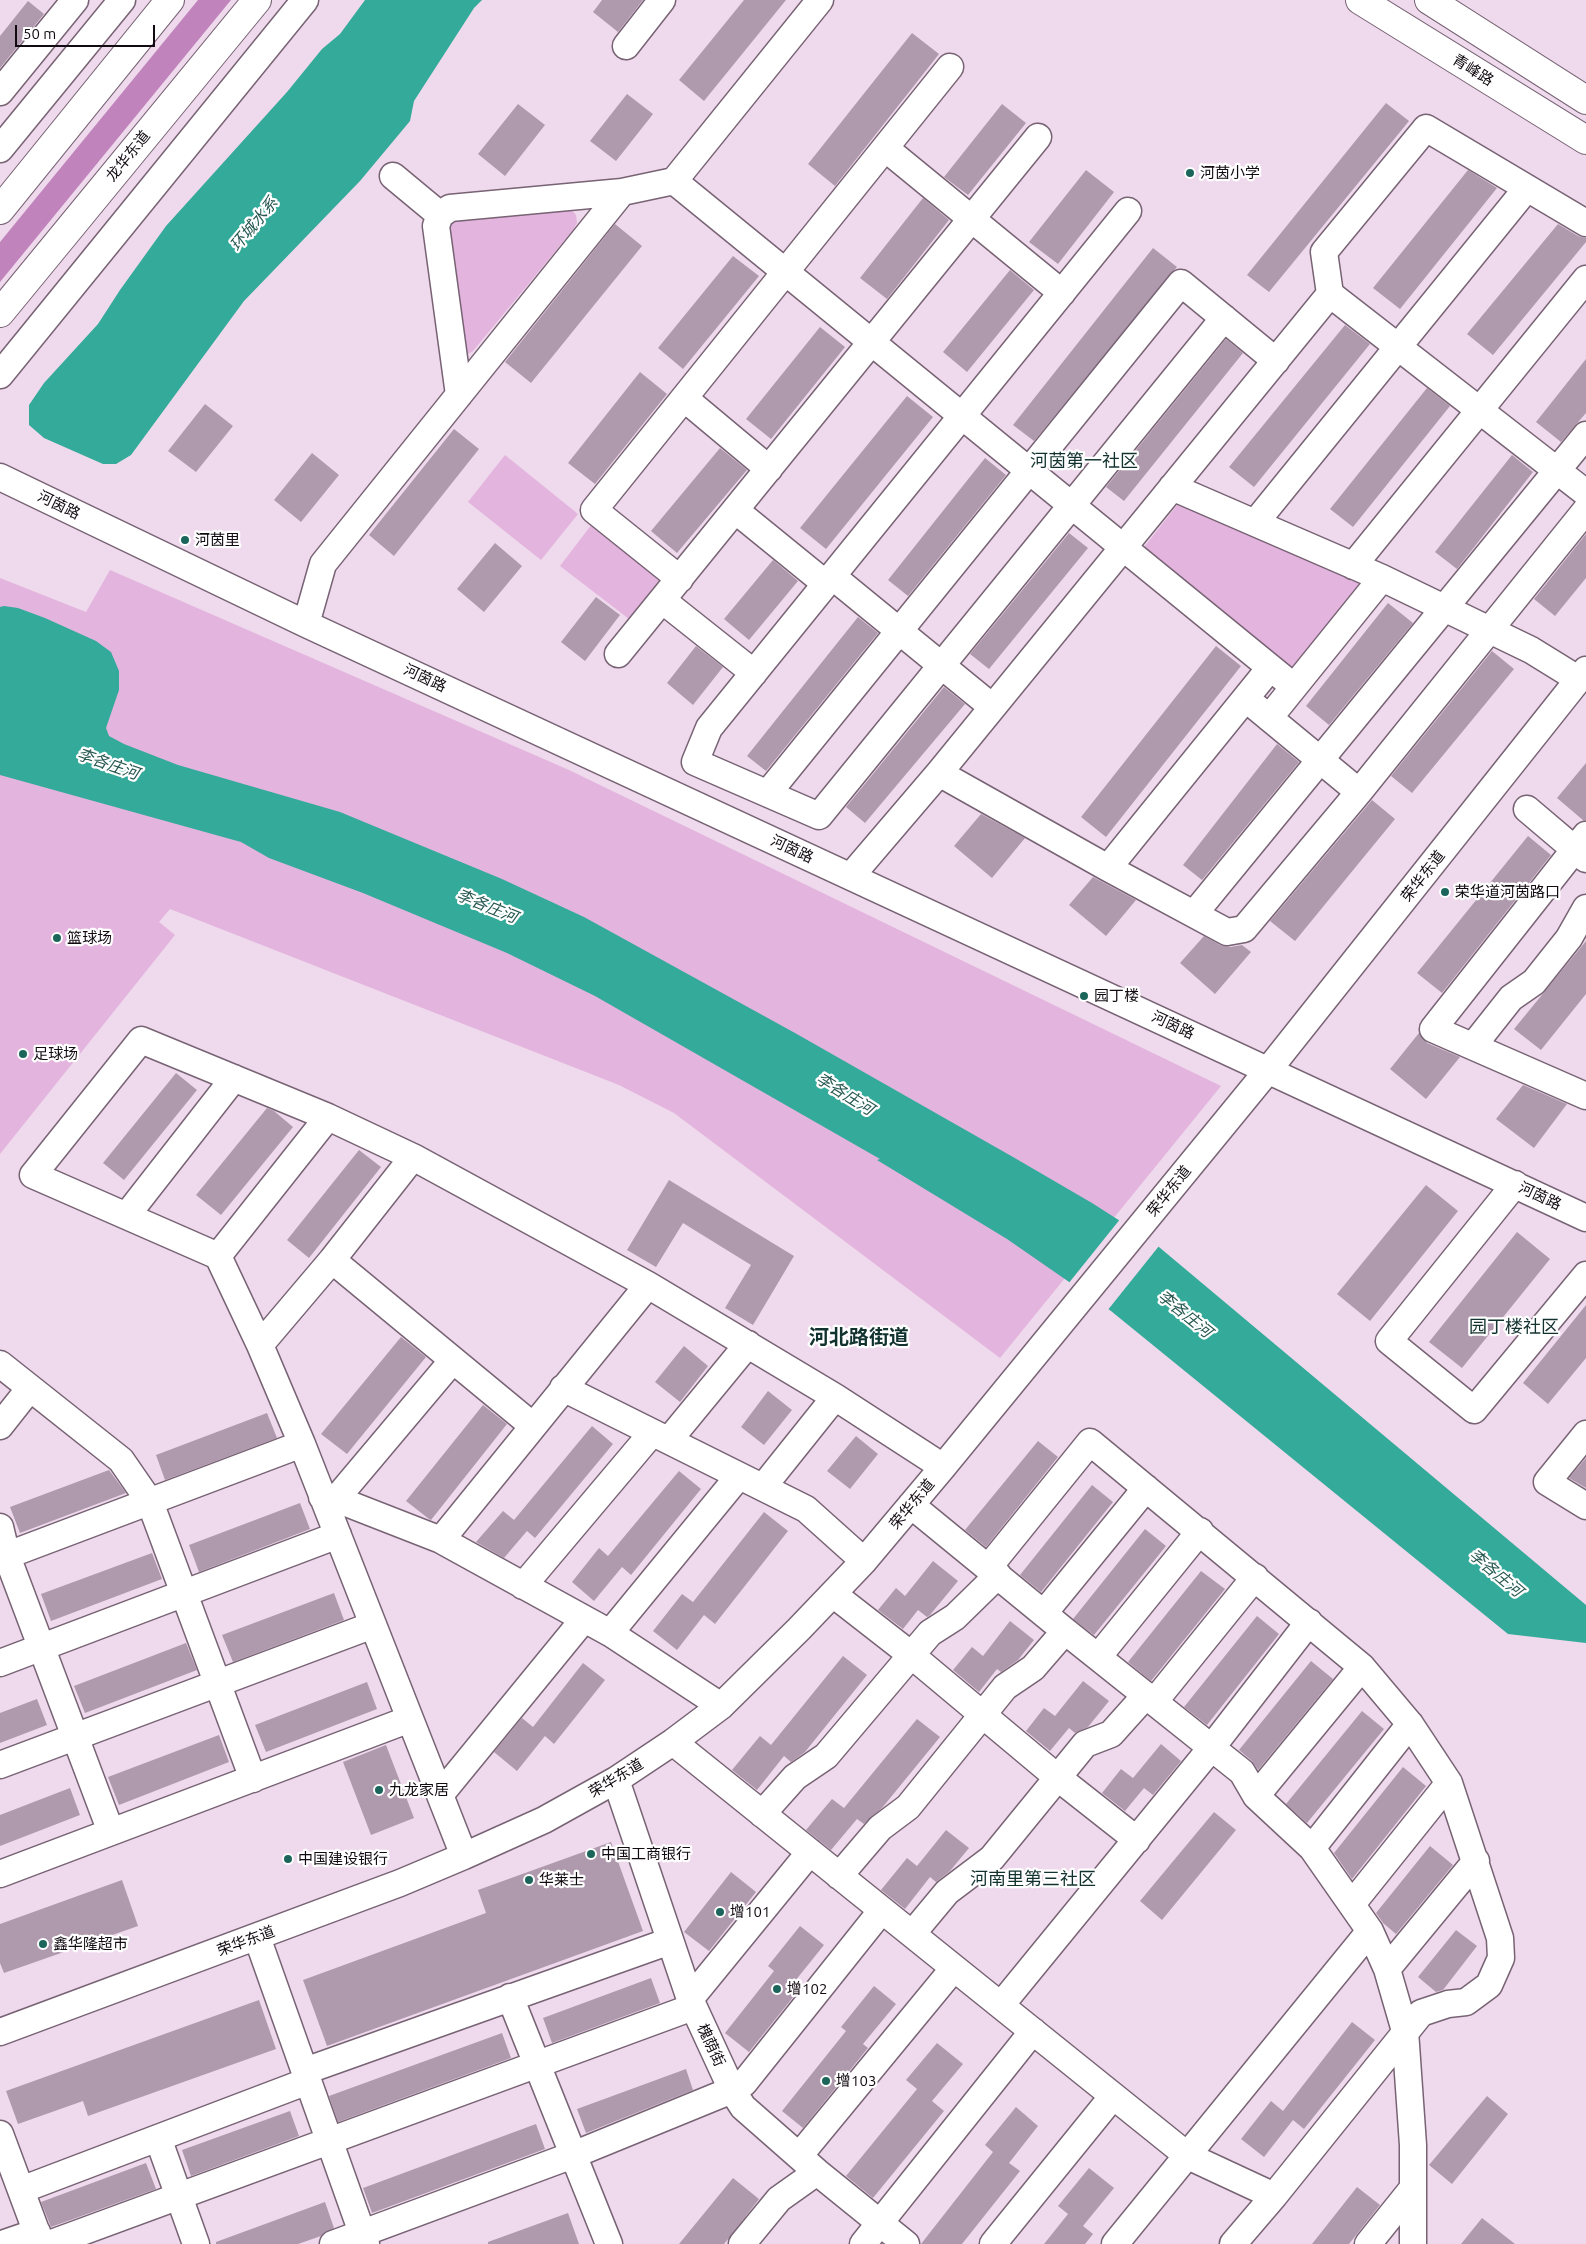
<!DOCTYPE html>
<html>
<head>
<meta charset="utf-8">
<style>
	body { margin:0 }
	#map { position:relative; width:1586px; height:2244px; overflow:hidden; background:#efd9ec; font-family:Ubuntu,sans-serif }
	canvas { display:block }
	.scale { position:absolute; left:15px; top:25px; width:140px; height:22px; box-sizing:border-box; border:2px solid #110a10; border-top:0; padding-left:6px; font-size:15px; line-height:18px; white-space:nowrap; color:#110a10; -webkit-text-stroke:4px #fff; paint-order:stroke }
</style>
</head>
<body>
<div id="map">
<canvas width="1586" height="2244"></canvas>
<div class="scale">50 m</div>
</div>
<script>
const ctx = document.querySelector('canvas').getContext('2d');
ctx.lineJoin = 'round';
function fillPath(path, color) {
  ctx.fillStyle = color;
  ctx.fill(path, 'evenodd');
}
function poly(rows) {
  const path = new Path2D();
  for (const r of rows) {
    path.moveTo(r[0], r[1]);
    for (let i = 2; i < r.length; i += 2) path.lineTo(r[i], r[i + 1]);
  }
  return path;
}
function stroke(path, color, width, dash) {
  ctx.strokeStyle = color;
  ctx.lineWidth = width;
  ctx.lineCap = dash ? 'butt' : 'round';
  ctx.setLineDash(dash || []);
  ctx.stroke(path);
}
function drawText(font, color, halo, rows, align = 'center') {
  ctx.font = font + ' Ubuntu,"Noto Sans SC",sans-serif';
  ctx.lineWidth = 4.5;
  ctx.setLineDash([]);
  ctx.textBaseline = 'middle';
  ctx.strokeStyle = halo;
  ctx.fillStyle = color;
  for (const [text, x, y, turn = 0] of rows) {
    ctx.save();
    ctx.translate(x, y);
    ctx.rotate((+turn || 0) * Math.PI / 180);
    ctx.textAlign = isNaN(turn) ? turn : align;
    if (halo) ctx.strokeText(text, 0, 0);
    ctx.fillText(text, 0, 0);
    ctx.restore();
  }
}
const green = poly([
	[570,208,576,215,577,223,573,230,473,351,468,354,465,352,449,227,457,217],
	[505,455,578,514,541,560,468,502],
	[1178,504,1364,584,1292,673,1141,551],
	[592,524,661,578,629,619,560,566],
	[110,570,569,770,1221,1086,1000,1358,674,1113,619,1085,170,909,159,922,175,935,0,1154,0,578,86,612]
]);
const forest = poly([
	[198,0,231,0,0,282,0,242]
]);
const water = poly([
	[365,0,482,0,474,8,414,101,410,121,360,181,244,301,131,455,116,464,103,464,44,438,29,425,29,405,44,383,98,324,120,290,166,226,287,92,322,49,340,34],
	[4,606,18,608,45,618,96,641,111,652,119,671,119,690,106,728,109,736,124,744,178,765,340,812,502,879,584,917,795,1033,1013,1157,1092,1203,1153,1242,1586,1605,1586,1643,1508,1634,1111,1311,1007,1239,877,1160,880,1159,595,996,507,953,363,893,269,858,241,842,0,775,0,607]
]);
const pier = poly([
	[1121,1218,1159,1246,1107,1311,1068,1284]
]);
const building = poly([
	[602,0,643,0,618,32,593,12],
	[744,0,786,0,704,101,679,80],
	[28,1,44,14,0,68,0,36],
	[912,33,939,54,835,186,808,164],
	[627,94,653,114,616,161,590,141],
	[1386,103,1409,121,1269,292,1247,275],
	[518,104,545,125,505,176,478,154],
	[1002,104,1026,123,968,195,944,177],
	[1086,170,1114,192,1058,264,1029,242],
	[1468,170,1497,188,1400,309,1373,288],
	[923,198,949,220,887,299,860,278],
	[615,224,642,246,531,383,505,362],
	[1558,224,1578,236,1586,238,1586,242,1493,355,1467,334],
	[1153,248,1177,267,1034,441,1013,425],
	[733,256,759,276,683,369,658,348],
	[1010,270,1034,290,967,372,943,352],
	[1345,325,1370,344,1254,487,1229,467],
	[820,327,845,347,771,439,746,419],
	[1226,339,1243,353,1124,501,1106,487],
	[1586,359,1586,413,1561,442,1536,422],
	[640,372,667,394,595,484,568,463],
	[1427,388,1450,406,1353,527,1330,509],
	[907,396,933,417,826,549,800,528],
	[205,404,233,426,196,472,168,451],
	[454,429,479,449,394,556,369,535],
	[720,448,747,470,677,553,651,531],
	[312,453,339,475,301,522,274,500],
	[1512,455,1533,472,1457,569,1435,552],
	[985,458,1006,475,908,596,888,580],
	[1069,533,1088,548,989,669,970,654],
	[1586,534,1586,578,1555,616,1534,599],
	[495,543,522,566,484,612,457,589],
	[773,560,798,581,749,640,724,619],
	[596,597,620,615,585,661,561,642],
	[1388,603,1413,623,1329,725,1306,706],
	[858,617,878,633,766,771,747,756],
	[696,646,723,667,693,705,667,683],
	[1216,646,1241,666,1106,837,1081,817],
	[1492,651,1514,669,1412,793,1391,776],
	[944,687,965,704,865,823,846,807],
	[1277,744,1299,762,1202,880,1183,865],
	[1586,763,1586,820,1584,821,1557,798],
	[1372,800,1395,819,1295,941,1270,921],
	[981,814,1025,838,992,878,954,846],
	[1528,836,1551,855,1442,993,1417,973],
	[1093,877,1136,900,1106,936,1069,905],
	[1204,936,1220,945,1230,947,1242,945,1251,952,1215,994,1180,963],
	[1586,941,1586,994,1541,1050,1514,1029],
	[1419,1033,1427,1043,1460,1057,1426,1099,1390,1069],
	[176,1073,197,1090,124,1180,103,1163],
	[1523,1085,1567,1104,1534,1148,1496,1119],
	[267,1108,274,1111,293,1127,221,1215,196,1195],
	[359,1150,381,1167,309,1258,287,1240],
	[669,1180,794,1256,753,1325,725,1308,751,1265,683,1223,656,1267,627,1250],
	[1426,1185,1458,1211,1370,1321,1337,1294],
	[1517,1232,1550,1259,1462,1368,1429,1342],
	[1586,1305,1586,1358,1548,1404,1523,1383],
	[401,1337,426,1357,347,1454,321,1434],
	[684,1346,708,1366,680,1402,655,1382],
	[768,1391,792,1410,764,1445,741,1427],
	[483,1405,507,1424,431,1520,429,1519,406,1501],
	[267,1413,277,1438,165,1480,156,1455],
	[592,1426,613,1444,535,1538,527,1531,504,1558,476,1542,503,1511,514,1520],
	[856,1436,878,1454,850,1489,827,1471],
	[1038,1441,1058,1457,986,1547,965,1530],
	[1586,1458,1586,1488,1569,1478],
	[109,1470,126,1493,20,1533,10,1507],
	[679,1471,701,1489,631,1575,622,1567,594,1601,572,1582,599,1548,608,1556],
	[1092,1485,1113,1502,1041,1592,1020,1575],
	[300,1503,310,1529,199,1572,189,1545],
	[764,1512,788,1531,715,1624,704,1615,677,1650,653,1631,682,1594,693,1602],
	[1145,1529,1166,1546,1094,1635,1073,1619],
	[152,1553,162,1579,51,1621,41,1594],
	[933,1561,958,1581,930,1615,927,1617,918,1610,903,1629,878,1610,896,1588,905,1596],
	[1201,1571,1225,1589,1151,1681,1128,1662],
	[334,1593,344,1620,233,1662,222,1635],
	[1257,1616,1279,1634,1207,1725,1184,1707],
	[1010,1621,1034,1640,1018,1660,1001,1672,997,1669,979,1692,953,1670,972,1647,983,1656],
	[186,1643,197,1670,85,1713,74,1686],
	[843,1656,867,1675,805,1752,791,1762,784,1756,757,1790,732,1770,760,1736,771,1745],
	[1311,1661,1333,1679,1258,1770,1252,1761,1239,1750],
	[583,1663,605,1680,554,1744,545,1736,517,1771,494,1752,522,1718,533,1727],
	[1083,1681,1109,1701,1088,1727,1075,1733,1069,1728,1050,1751,1026,1731,1044,1708,1055,1716],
	[367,1682,377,1709,266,1752,255,1725],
	[37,1699,47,1725,0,1743,0,1713],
	[1362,1711,1384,1729,1307,1823,1286,1804],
	[917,1719,940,1737,882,1808,864,1824,857,1819,831,1850,806,1830,832,1799,844,1808],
	[219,1735,229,1762,119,1805,108,1777],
	[1161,1744,1181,1761,1153,1795,1144,1788,1125,1811,1102,1793,1121,1769,1133,1778],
	[386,1745,414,1818,371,1835,343,1762],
	[1403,1767,1426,1786,1352,1879,1334,1853],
	[70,1788,80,1815,0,1846,0,1815],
	[1214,1812,1236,1830,1162,1920,1140,1901],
	[946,1830,969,1848,950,1871,936,1882,930,1877,905,1909,881,1890,907,1858,917,1866],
	[611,1842,643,1931,327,2046,303,1980,486,1913,478,1890],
	[1430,1846,1453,1865,1396,1934,1383,1923,1376,1913],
	[731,1872,756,1892,709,1951,684,1932],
	[122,1880,138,1926,4,1973,0,1963,0,1924],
	[800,1926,824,1945,791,1986,798,1991,749,2052,725,2033,774,1971,768,1966],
	[1456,1930,1477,1946,1443,1990,1436,1992,1418,1977],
	[651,1978,660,2003,552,2043,543,2018],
	[874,1986,896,2004,863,2044,868,2048,803,2128,782,2111,846,2031,841,2027],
	[259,2000,276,2049,88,2116,83,2101,18,2124,6,2091],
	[1352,2022,1375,2040,1304,2129,1293,2120,1264,2157,1241,2139,1271,2101,1283,2111],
	[502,2033,511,2058,338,2122,329,2096],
	[937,2043,963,2064,932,2101,944,2111,873,2198,846,2176,917,2089,906,2080],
	[686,2069,693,2090,586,2133,577,2109],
	[1487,2096,1508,2114,1452,2184,1429,2165],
	[1016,2107,1038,2126,1009,2163,1020,2171,962,2244,921,2244,993,2152,985,2145],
	[290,2111,299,2136,191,2176,182,2150],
	[536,2124,545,2149,372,2213,363,2188],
	[146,2163,156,2189,51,2227,41,2202],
	[1089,2168,1114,2188,1083,2226,1093,2234,1085,2244,1044,2244,1068,2214,1058,2206],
	[733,2178,759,2199,729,2238,724,2244,679,2244],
	[1357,2187,1380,2205,1349,2244,1312,2244],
	[325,2202,334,2228,321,2236,298,2244,216,2244,216,2242],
	[568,2213,579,2244,488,2244,488,2242],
	[1482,2218,1515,2244,1461,2244]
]);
const minor = poly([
	[626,46,662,0],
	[0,92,75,0],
	[885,148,1062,293],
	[0,149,122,0],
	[393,176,440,215],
	[674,181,820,0],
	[1128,211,709,728,695,762,819,816,1224,318],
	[1586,223,1426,128,1324,252,1330,294,1586,493],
	[0,375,305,0],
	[459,395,436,226,440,215,450,208,622,192,674,181,1293,686],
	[684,398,769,469],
	[0,477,306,624,1586,1218],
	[1172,487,1382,578,1531,650,1578,679],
	[735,510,826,584],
	[1255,523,1527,188],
	[1353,566,1586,279],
	[832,576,991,706],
	[680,579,594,510,950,67],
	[662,600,754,673],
	[306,624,323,564,622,192],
	[618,654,1038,137],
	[1256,707,1359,792],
	[1269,718,1382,578],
	[939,773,1108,868,1227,932,1244,929,1359,792,1586,510],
	[768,793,1181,283,1276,361],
	[1527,809,1586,859],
	[1586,835,1433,1029,1586,1096],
	[1108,868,1270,668],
	[851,876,939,773,1330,294],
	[1194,914,1586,435],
	[1473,1046,1511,998,1534,982,1569,938,1586,908],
	[1515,1184,1389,1341,1474,1410,1586,1275],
	[127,1215,234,1078],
	[218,1256,328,1117],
	[332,1260,533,1426],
	[260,1345,332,1260,413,1157],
	[0,1364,121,1460,150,1502,253,1779],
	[563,1388,806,1509,864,1561],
	[0,1426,30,1388],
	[1586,1434,1547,1482,1586,1506],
	[669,1440,748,1344],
	[763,1487,835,1397],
	[322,1497,336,1499,441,1540,610,1633,721,1706],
	[336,1499,453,1360],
	[911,1505,1065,1631,1242,1772,1256,1796,1312,1848,1370,1931,1387,1969,1405,2031,1413,2145,1413,2244],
	[0,1527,7,1556,111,1832],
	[441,1540,648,1285],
	[0,1558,302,1444],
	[988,1568,1090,1442,1362,1667,1410,1724,1449,1783,1500,1938,1501,1958,1489,1985,1466,2002,1448,2004,1421,2013,1274,2196,1233,2244],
	[523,1586,652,1433],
	[833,1594,910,1654,1057,1777,1137,1840],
	[1044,1613,1146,1488],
	[610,1633,738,1477],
	[1098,1657,1200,1531],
	[0,1663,338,1535],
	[1154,1702,1255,1577],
	[673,1742,1188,2156,1274,2196],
	[0,1765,373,1625],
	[616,1780,690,1999,732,2090,743,2107,817,2172,906,2244],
	[440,1795,584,1619],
	[1256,1796,1362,1667],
	[762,1814,795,1777,826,1756,930,1633,955,1617,998,1575],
	[1312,1848,1410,1724],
	[464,1856,302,1444,260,1345,218,1256,33,1175,141,1040,328,1117,413,1157,648,1285,835,1397,943,1467],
	[0,1874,410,1719],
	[839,1876,880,1828,908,1807,1005,1687,1033,1668,1065,1631],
	[1352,1904,1449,1783],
	[912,1934,947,1892,992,1858,1085,1744,1111,1734,1146,1695],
	[257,1937,366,2244],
	[1387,1969,1476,1861],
	[510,1997,609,2244],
	[690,1999,810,1852],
	[1001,2005,1212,1747,1309,1622],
	[0,2032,400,1883,464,1856,544,1820,616,1780,673,1742,721,1706,799,1629,864,1561,943,1467,1269,1069,1586,670],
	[305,2071,670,1941],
	[0,2134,41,2244],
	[158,2138,196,2244],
	[799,2156,954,1968],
	[21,2190,308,2081],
	[2,2244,37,2232],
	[49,2244,693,2007],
	[333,2244,573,2155,732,2090,744,2083,882,1910],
	[742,2244,779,2199,817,2172],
	[863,2244,1033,2031],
	[993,2244,1113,2096],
	[1115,2244,1370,1931],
	[1368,2244,1413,2188]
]);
const major = poly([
	[1360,0,1586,140],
	[1429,0,1586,100],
	[0,210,170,0],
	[0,313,257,0]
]);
const markers = [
	[1190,173,5,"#1b655b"],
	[185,540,5,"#1b655b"],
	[1445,892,5,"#1b655b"],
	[57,938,5,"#1b655b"],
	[1084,996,5,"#1b655b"],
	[23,1054,5,"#1b655b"],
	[379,1790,5,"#1b655b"],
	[591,1854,5,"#1b655b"],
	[288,1859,5,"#1b655b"],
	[529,1880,5,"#1b655b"],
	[720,1912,5,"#1b655b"],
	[43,1944,5,"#1b655b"],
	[777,1989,5,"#1b655b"],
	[826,2081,5,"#1b655b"]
];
const streetNames = [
	["青峰路",1473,70,32],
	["龙华东道",128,156,-51],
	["河茵路",59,505,26],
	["河茵路",425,678,25],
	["河茵路",792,849,25],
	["荣华东道",1423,876,-52],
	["河茵路",1173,1025,25],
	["荣华东道",1169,1191,-51],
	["河茵路",1540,1196,25],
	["荣华东道",912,1504,-50],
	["荣华东道",616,1778,-31],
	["荣华东道",246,1941,-20],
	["槐荫街",711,2045,65]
];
const poiNames = [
	["河茵小学",1200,173],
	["河茵里",195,540],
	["荣华道河茵路口",1455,892],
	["篮球场",67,938],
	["园丁楼",1094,996],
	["足球场",33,1054],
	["九龙家居",389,1790],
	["中国工商银行",601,1854],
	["中国建设银行",298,1859],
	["华莱士",539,1880],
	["增101",730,1912],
	["鑫华隆超市",53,1944],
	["增102",787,1989],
	["增103",836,2081]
];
const waterNames = [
	["环城水系",254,224,-50],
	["李各庄河",108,764,19],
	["李各庄河",487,906,22],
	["李各庄河",845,1094,32],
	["李各庄河",1185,1314,39],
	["李各庄河",1496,1573,40]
];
const quarterNames = [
	["河茵第一社区",1084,461],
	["园丁楼社区",1514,1327],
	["河南里第三社区",1033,1879]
];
const districtNames = [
	["河北路街道",859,1337]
];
fillPath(green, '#e3b4de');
fillPath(forest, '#c083bb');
fillPath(water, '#33aa9a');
fillPath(pier, '#efd9ec');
fillPath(building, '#af9aad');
stroke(minor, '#776374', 29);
stroke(major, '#776374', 30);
stroke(minor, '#fff', 26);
stroke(major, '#fff', 28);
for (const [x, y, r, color] of markers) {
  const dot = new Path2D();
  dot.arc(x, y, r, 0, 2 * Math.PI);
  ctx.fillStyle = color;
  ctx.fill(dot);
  stroke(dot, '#fff', 2);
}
drawText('15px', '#110a10', '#fff', streetNames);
drawText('15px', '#110a10', '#fff', poiNames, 'left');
drawText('italic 16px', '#265750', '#fff', waterNames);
drawText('18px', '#11322e', '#fff', quarterNames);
drawText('bold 20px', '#11322e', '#fff', districtNames);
</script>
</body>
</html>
